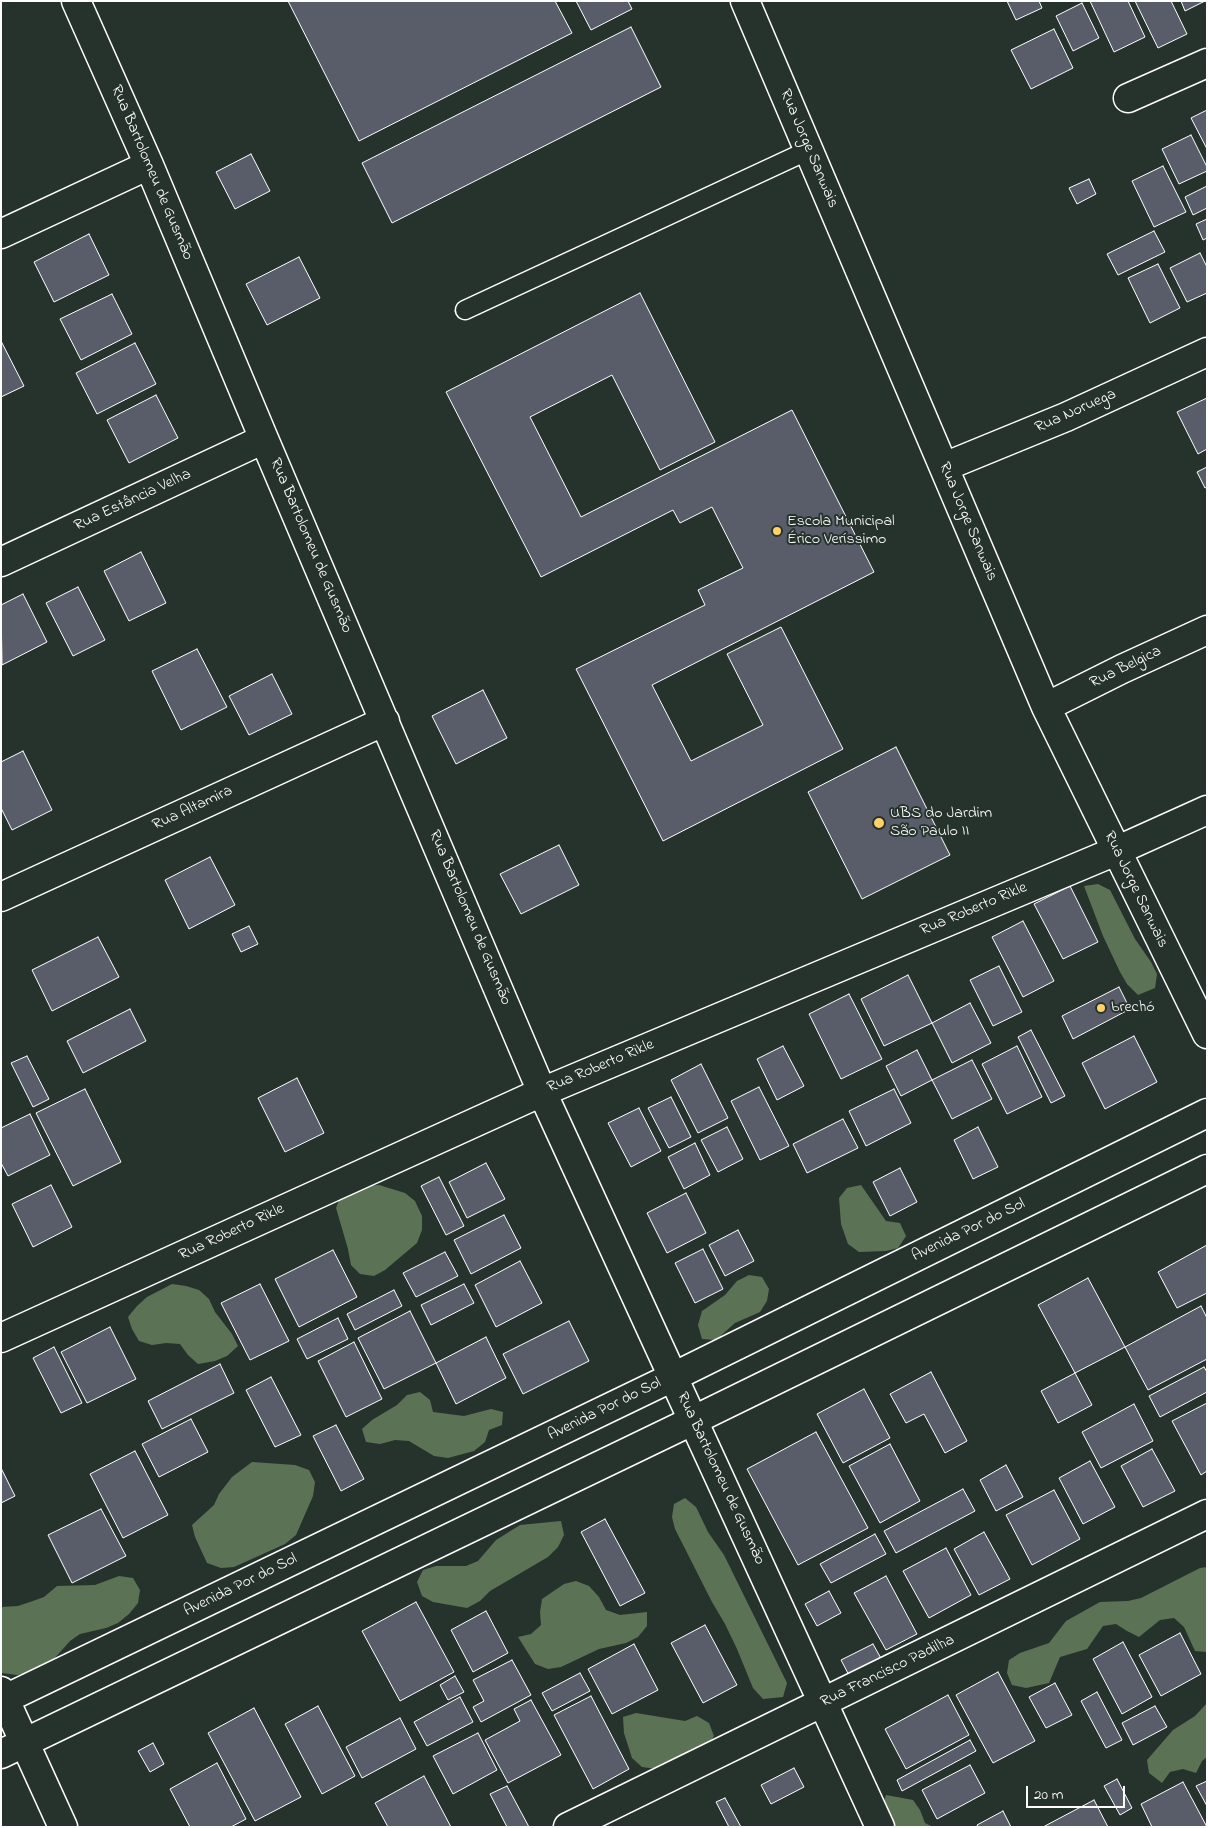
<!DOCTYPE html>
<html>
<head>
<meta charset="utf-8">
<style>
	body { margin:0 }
	#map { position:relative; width:1208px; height:1828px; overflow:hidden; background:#26332d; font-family:"Indie Flower",sans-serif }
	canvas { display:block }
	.frame { position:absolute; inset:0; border:2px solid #fff; pointer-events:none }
	.scale { position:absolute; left:1026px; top:1786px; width:99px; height:22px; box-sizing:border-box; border:2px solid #fff; border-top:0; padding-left:6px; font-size:15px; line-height:18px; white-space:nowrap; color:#fff; -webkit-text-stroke:4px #26332d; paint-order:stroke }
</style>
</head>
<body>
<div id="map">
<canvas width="1208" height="1828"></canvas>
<div class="frame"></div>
<div class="scale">20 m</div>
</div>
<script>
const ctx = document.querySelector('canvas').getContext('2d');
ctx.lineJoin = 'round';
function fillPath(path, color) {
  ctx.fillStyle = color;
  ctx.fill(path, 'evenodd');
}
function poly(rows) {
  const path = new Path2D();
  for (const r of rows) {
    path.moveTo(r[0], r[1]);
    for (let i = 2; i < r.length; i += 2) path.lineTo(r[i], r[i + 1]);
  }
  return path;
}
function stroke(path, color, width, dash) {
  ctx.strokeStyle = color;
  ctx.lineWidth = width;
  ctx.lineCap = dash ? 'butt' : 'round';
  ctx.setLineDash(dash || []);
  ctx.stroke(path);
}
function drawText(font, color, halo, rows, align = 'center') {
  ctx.font = font + ' "Indie Flower",sans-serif';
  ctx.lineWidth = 4;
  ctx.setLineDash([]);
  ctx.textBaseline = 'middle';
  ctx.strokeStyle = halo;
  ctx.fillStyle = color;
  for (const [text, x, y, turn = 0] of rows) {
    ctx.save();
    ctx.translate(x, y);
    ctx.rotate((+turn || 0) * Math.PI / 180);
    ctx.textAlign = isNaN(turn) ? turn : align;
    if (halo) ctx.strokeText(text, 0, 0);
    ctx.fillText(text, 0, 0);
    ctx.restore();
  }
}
const green = poly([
	[1098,884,1110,890,1135,939,1151,962,1157,974,1155,988,1138,995,1127,984,1120,972,1103,936,1084,886],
	[379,1185,405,1193,415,1201,422,1216,422,1230,417,1243,385,1270,374,1276,360,1274,351,1265,348,1249,336,1208,341,1195,365,1186],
	[861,1185,886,1221,900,1223,906,1236,898,1248,886,1251,859,1252,848,1244,841,1224,839,1198,847,1188],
	[749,1275,762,1277,769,1289,767,1301,760,1312,735,1323,716,1340,702,1339,698,1325,702,1311,725,1295,737,1281],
	[172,1284,186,1286,199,1290,209,1299,215,1312,232,1334,238,1346,227,1356,215,1361,198,1364,188,1355,180,1344,166,1343,152,1345,139,1341,132,1329,128,1317,137,1306,147,1297],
	[420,1392,430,1400,433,1412,464,1416,491,1409,503,1412,502,1425,489,1430,485,1442,474,1451,448,1458,434,1456,409,1441,395,1440,380,1444,366,1442,362,1429,372,1420,397,1405,407,1395],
	[252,1462,295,1465,309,1470,315,1482,313,1496,296,1535,285,1544,234,1567,221,1568,207,1563,195,1537,192,1525,214,1505,219,1494,232,1477],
	[685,1498,696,1507,708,1532,724,1555,787,1683,783,1697,763,1699,753,1688,737,1649,725,1624,712,1602,675,1529,672,1517,674,1504],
	[561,1521,564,1535,558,1547,548,1557,490,1591,480,1601,467,1608,433,1602,422,1596,417,1582,423,1570,436,1566,466,1566,478,1561,496,1540,520,1525],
	[1207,1567,1207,1652,1195,1651,1184,1627,1174,1618,1160,1620,1139,1637,1127,1631,1116,1624,1103,1626,1087,1649,1060,1657,1049,1683,1026,1688,1012,1685,1007,1673,1009,1660,1020,1653,1049,1643,1066,1621,1100,1602,1128,1601,1141,1598,1200,1568],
	[119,1576,133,1578,140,1590,138,1603,129,1614,118,1623,106,1628,80,1634,70,1641,53,1660,30,1673,17,1675,2,1673,1,1607,18,1606,30,1602,44,1597,57,1586,95,1585],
	[576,1581,589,1586,599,1597,606,1610,620,1615,647,1612,647,1626,638,1637,626,1643,599,1649,561,1667,548,1669,535,1664,518,1637,531,1634,541,1625,540,1612,542,1599,564,1584],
	[1207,1703,1207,1757,1202,1761,1196,1773,1183,1769,1170,1772,1162,1783,1149,1773,1147,1760,1173,1730,1195,1716],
	[636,1713,685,1721,697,1716,709,1723,714,1736,707,1748,657,1769,642,1767,632,1758,624,1733,623,1717],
	[886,1795,913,1800,920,1810,925,1823,933,1827,886,1827,882,1809]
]);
const building = poly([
	[288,1,555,1,572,33,359,141,288,1],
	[576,1,628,1,632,9,591,30,576,1],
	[1007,1,1039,1,1042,8,1016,20,1007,1],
	[1090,1,1128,1,1145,37,1114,52,1090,1],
	[1135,1,1171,1,1187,34,1158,48,1135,1],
	[1181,1,1205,1,1185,11,1181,1],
	[1082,3,1099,38,1073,51,1056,16,1082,3],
	[631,27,661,87,392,223,362,163,631,27],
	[1054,29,1073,68,1031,89,1011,50,1054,29],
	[1207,110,1207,149,1191,118,1207,110],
	[1191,135,1207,167,1207,171,1179,184,1162,149,1191,135],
	[251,154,270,191,235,209,216,172,251,154],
	[1163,166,1186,212,1154,227,1132,181,1163,166],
	[1089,179,1096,194,1077,204,1069,188,1089,179],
	[1207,186,1207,208,1193,215,1185,197,1207,186],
	[1207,219,1207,238,1203,240,1196,224,1207,219],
	[1154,231,1165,252,1118,275,1107,254,1154,231],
	[89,234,109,275,54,302,34,262,89,234],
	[1200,253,1207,267,1207,293,1187,302,1170,268,1200,253],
	[299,257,320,298,267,325,246,284,299,257],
	[1158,264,1180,308,1150,323,1128,278,1158,264],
	[640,293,715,442,660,470,612,375,530,417,581,517,792,410,874,572,652,685,691,761,763,725,727,654,781,627,843,749,663,841,576,669,705,605,698,590,743,568,712,507,680,523,673,510,541,577,446,392,640,293],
	[112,294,132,334,81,360,60,319,112,294],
	[1,341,24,386,1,397,1,341],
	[135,343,156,384,97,414,76,373,135,343],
	[156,395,178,438,129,463,107,420,156,395],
	[1207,398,1207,449,1198,454,1177,412,1207,398],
	[1207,467,1207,487,1205,488,1197,472,1207,467],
	[141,552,166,603,129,621,104,571,141,552],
	[78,587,105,640,73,656,46,603,78,587],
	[23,594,47,642,2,665,1,605,23,594],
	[197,649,227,707,181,730,152,671,197,649],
	[272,674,292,714,249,735,229,696,272,674],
	[483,690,507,738,456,764,432,716,483,690],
	[896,747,950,855,862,899,808,792,896,747],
	[23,751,52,810,12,830,1,808,1,762,23,751],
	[559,845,579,885,521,914,500,874,559,845],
	[210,857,235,905,189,929,165,880,210,857],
	[1070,886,1098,942,1063,959,1034,904,1070,886],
	[1023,921,1054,981,1023,997,992,937,1023,921],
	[249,926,258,944,241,952,232,934,249,926],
	[98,937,119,977,52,1011,32,970,98,937],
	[999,966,1022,1012,993,1026,970,980,999,966],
	[908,975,932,1023,884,1046,861,999,908,975],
	[1119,987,1130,1009,1073,1039,1062,1016,1119,987],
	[849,994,882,1059,841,1079,809,1014,849,994],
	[970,1003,991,1043,952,1063,932,1023,970,1003],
	[130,1009,146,1041,83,1073,67,1041,130,1009],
	[1031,1030,1065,1096,1051,1103,1018,1037,1031,1030],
	[1134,1036,1157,1082,1105,1109,1082,1063,1134,1036],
	[783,1046,804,1086,777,1100,757,1059,783,1046],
	[1017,1046,1042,1097,1007,1114,982,1064,1017,1046],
	[917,1050,932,1080,901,1096,886,1066,917,1050],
	[27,1056,49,1099,33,1107,11,1063,27,1056],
	[972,1060,992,1099,952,1119,932,1080,972,1060],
	[701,1064,728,1118,698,1133,671,1080,701,1064],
	[297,1078,324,1133,285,1152,258,1098,297,1078],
	[759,1087,789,1146,760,1160,731,1101,759,1087],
	[85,1089,121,1162,73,1186,36,1113,85,1089],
	[894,1089,911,1123,866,1146,849,1111,894,1089],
	[671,1097,691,1137,669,1148,648,1108,671,1097],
	[639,1108,661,1151,631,1167,608,1123,639,1108],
	[30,1114,50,1155,8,1176,1,1163,1,1128,30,1114],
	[843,1119,858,1148,807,1173,793,1144,843,1119],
	[727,1127,743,1159,718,1172,701,1140,727,1127],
	[978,1127,998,1167,973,1179,954,1140,978,1127],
	[695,1143,710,1175,684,1189,668,1157,695,1143],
	[486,1163,505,1199,467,1218,449,1182,486,1163],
	[900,1168,917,1202,890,1216,873,1182,900,1168],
	[439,1177,464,1226,446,1235,421,1186,439,1177],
	[51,1185,72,1227,33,1247,12,1204,51,1185],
	[686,1193,706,1233,667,1253,647,1213,686,1193],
	[504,1215,521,1248,471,1274,454,1240,504,1215],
	[738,1230,754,1261,725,1276,709,1245,738,1230],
	[1207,1245,1207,1293,1177,1308,1158,1272,1207,1245],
	[703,1249,723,1289,695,1303,675,1263,703,1249],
	[333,1250,357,1297,299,1327,275,1279,333,1250],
	[445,1252,458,1276,416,1297,403,1273,445,1252],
	[520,1261,542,1303,496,1327,475,1285,520,1261],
	[1088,1278,1125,1347,1075,1373,1038,1305,1088,1278],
	[260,1284,289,1341,250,1360,221,1303,260,1284],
	[464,1284,474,1303,431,1325,421,1305,464,1284],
	[394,1290,402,1306,355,1330,347,1314,394,1290],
	[1201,1306,1207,1318,1207,1359,1148,1390,1125,1347,1201,1306],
	[410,1311,436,1363,384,1389,358,1338,410,1311],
	[338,1318,348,1339,307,1359,297,1339,338,1318],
	[569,1321,589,1361,523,1394,503,1354,569,1321],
	[110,1327,136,1379,87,1403,61,1352,110,1327],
	[486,1337,506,1378,456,1404,436,1363,486,1337],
	[354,1342,382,1399,346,1417,318,1361,354,1342],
	[54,1347,82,1403,61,1413,33,1358,54,1347],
	[220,1364,234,1393,162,1429,148,1401,220,1364],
	[1204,1367,1207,1372,1207,1392,1160,1417,1149,1396,1204,1367],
	[931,1372,967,1441,945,1453,924,1414,906,1423,890,1394,931,1372],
	[1075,1373,1092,1405,1058,1423,1041,1391,1075,1373],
	[271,1377,301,1435,275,1447,246,1390,271,1377],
	[864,1389,890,1438,843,1463,817,1414,864,1389],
	[1207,1403,1207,1471,1201,1475,1172,1421,1207,1403],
	[1134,1404,1153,1441,1101,1468,1082,1432,1134,1404],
	[191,1419,208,1452,159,1477,142,1444,191,1419],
	[336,1425,364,1479,341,1491,313,1436,336,1425],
	[816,1432,868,1528,798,1565,747,1469,816,1432],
	[890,1444,920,1501,880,1523,849,1466,890,1444],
	[1152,1449,1175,1491,1143,1507,1121,1466,1152,1449],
	[135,1451,168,1515,123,1538,90,1474,135,1451],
	[1090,1461,1115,1507,1083,1524,1059,1478,1090,1461],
	[1006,1465,1023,1497,996,1511,980,1480,1006,1465],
	[1,1468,15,1496,1,1503,1,1468],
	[963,1489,975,1511,896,1553,884,1531,963,1489],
	[1054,1490,1080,1539,1032,1565,1006,1515,1054,1490],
	[101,1509,126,1556,72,1583,48,1535,101,1509],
	[605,1519,645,1593,620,1606,581,1532,605,1519],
	[984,1532,1010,1579,979,1595,954,1549,984,1532],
	[875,1534,886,1554,831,1583,820,1564,875,1534],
	[946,1548,971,1595,929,1618,903,1571,946,1548],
	[886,1576,917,1634,886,1650,854,1593,886,1576],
	[829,1591,841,1613,817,1626,805,1604,829,1591],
	[416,1602,454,1672,400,1701,362,1631,416,1602],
	[486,1611,508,1653,473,1672,451,1630,486,1611],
	[705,1625,737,1685,703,1703,671,1643,705,1625],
	[1180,1633,1201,1674,1161,1696,1139,1655,1180,1633],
	[1123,1642,1152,1697,1122,1714,1093,1659,1123,1642],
	[634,1644,658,1690,612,1714,588,1669,634,1644],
	[873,1644,883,1662,851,1679,841,1660,873,1644],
	[512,1660,531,1695,481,1722,473,1707,484,1701,473,1680,512,1660],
	[998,1672,1035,1741,993,1763,956,1695,998,1672],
	[580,1673,590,1691,552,1711,542,1693,580,1673],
	[455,1676,464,1692,448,1700,440,1685,455,1676],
	[1055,1683,1072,1715,1046,1728,1029,1697,1055,1683],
	[1097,1692,1122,1740,1106,1748,1081,1701,1097,1692],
	[948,1695,969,1735,906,1769,885,1729,948,1695],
	[591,1696,629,1769,593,1789,554,1715,591,1696],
	[460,1697,473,1722,427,1746,414,1722,460,1697],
	[531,1700,561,1755,508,1783,485,1740,520,1721,514,1709,531,1700],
	[318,1706,355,1776,322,1794,285,1724,318,1706],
	[1155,1706,1167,1727,1133,1745,1122,1723,1155,1706],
	[254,1708,301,1797,255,1821,208,1733,254,1708],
	[400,1718,416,1749,362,1778,346,1747,400,1718],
	[478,1733,497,1770,453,1794,433,1756,478,1733],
	[970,1740,976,1751,902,1791,897,1780,970,1740],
	[153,1743,164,1764,150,1772,138,1751,153,1743],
	[217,1763,246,1819,231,1827,190,1827,170,1789,217,1763],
	[970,1765,985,1793,937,1819,922,1790,970,1765],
	[794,1768,804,1787,771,1804,761,1785,794,1768],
	[424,1776,451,1827,388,1827,375,1803,424,1776],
	[1117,1779,1132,1808,1120,1815,1104,1786,1117,1779],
	[1207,1781,1207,1806,1196,1786,1207,1781],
	[1183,1782,1207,1827,1152,1827,1141,1804,1183,1782],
	[507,1786,529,1827,507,1827,490,1794,507,1786],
	[725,1798,741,1827,729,1827,716,1802,725,1798],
	[1094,1800,1108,1827,1043,1827,1094,1800],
	[1003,1811,1011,1827,978,1827,977,1825,1003,1811]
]);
const service = poly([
	[465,310,809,150]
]);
const minor = poly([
	[76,1,149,165,264,439,542,1092,880,1827],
	[745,1,1046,707,1207,1034],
	[1128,98,1207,63],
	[1,234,149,165],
	[944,467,1066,417,1207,352],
	[1,562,264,439],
	[1046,707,1122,669,1207,630],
	[1,897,385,721],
	[1,1338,542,1092,1116,851,1207,810],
	[568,1827,1207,1514]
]);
const tertiary = poly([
	[1,1691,63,1827],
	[1,1701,673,1377,1207,1113],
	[1,1754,694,1420,1207,1169]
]);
const markers = [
	[777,531,5,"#ffd166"],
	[879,823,6,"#ffd166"],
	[1101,1008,5,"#ffd166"]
];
const streetNames = [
	["Rua Jorge Sanwais",808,149,67],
	["Rua Bartolomeu de Gusmão",151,173,67],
	["Rua Noruega",1076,412,-24],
	["Rua Estância Velha",133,501,-25],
	["Rua Jorge Sanwais",967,522,67],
	["Rua Bartolomeu de Gusmão",310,546,67],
	["Rua Belgica",1126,668,-26],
	["Rua Altamira",193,809,-25],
	["Rua Jorge Sanwais",1135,890,64],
	["Rua Roberto Rikle",974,910,-23],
	["Rua Bartolomeu de Gusmão",469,918,67],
	["Rua Roberto Rikle",601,1067,-23],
	["Avenida Por do Sol",969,1231,-26],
	["Rua Roberto Rikle",232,1233,-25],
	["Avenida Por do Sol",605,1410,-26],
	["Rua Bartolomeu de Gusmão",720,1479,65],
	["Avenida Por do Sol",241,1586,-26],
	["Rua Francisco Padilha",888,1672,-26]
];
const poiNames = [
	["Escola Municipal",787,522],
	["Érico Veríssimo",787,540],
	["UBS do Jardim",890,814],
	["São Paulo II",890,832],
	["brechó",1111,1008]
];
fillPath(green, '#5c7255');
fillPath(building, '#595d6a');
stroke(building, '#fff', 1);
stroke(service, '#fff', 21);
stroke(minor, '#fff', 31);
stroke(tertiary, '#fff', 31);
stroke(service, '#26332d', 18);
stroke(minor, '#26332d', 28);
stroke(tertiary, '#26332d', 28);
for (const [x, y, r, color] of markers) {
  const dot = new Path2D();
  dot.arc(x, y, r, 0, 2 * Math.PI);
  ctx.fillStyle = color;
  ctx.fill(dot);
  stroke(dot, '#26332d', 2);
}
drawText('16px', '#fff', '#26332d', streetNames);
drawText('16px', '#fff', '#26332d', poiNames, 'left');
</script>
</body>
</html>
